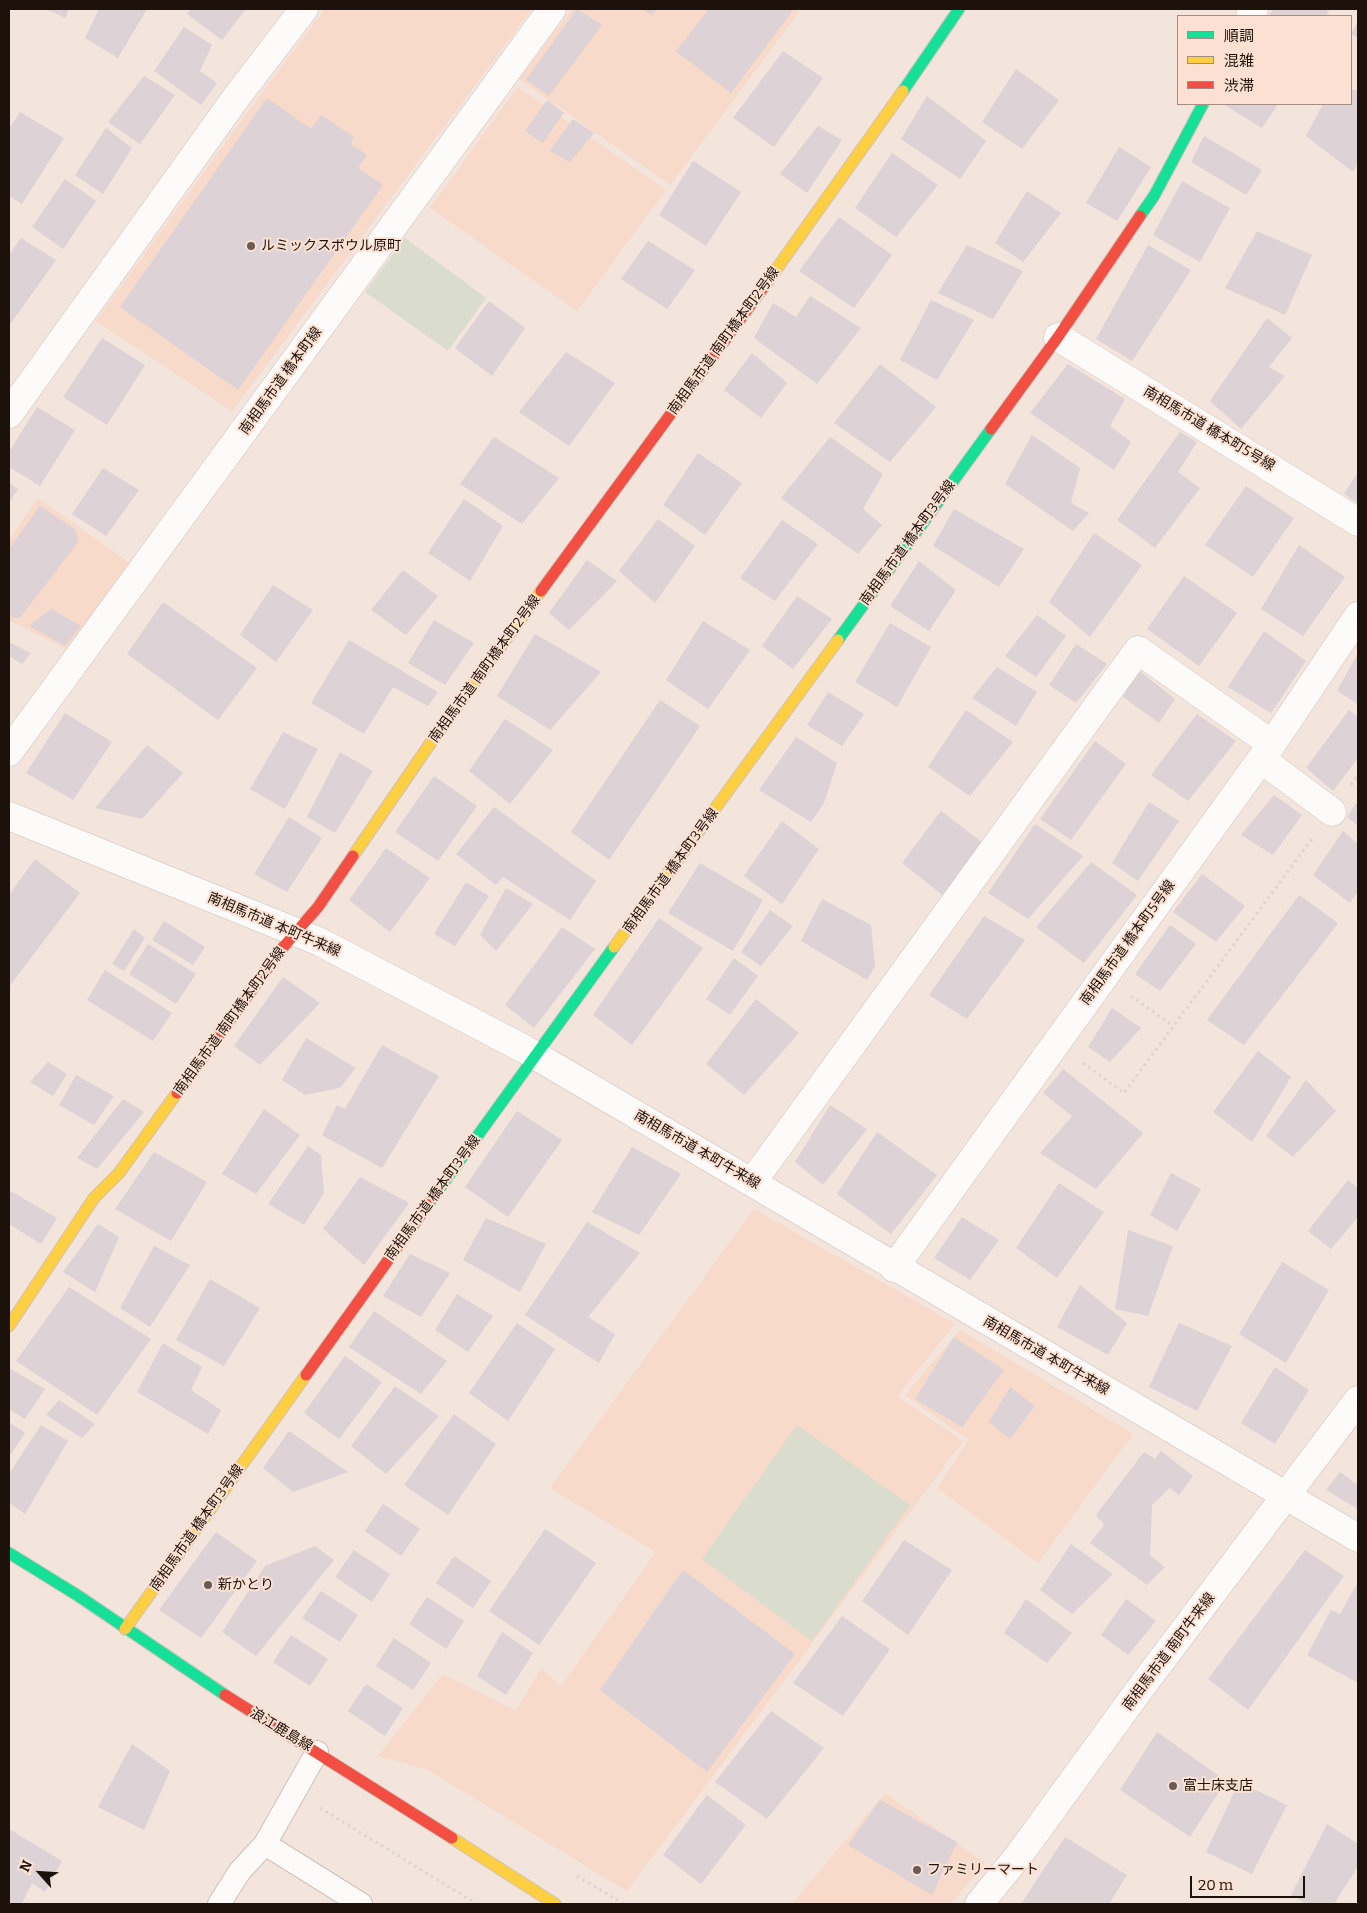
<!DOCTYPE html>
<html>
<head>
<meta charset="utf-8">
<style>
	body { margin:0 }
	#map { position:relative; width:1367px; height:1913px; overflow:hidden; background:#f3e4dc; font-family:Bitter,"Noto Sans JP",serif }
	canvas { display:block }
	.frame { position:absolute; inset:0; border:10px solid #1c110b; pointer-events:none }
	.legend { position:absolute; left:1177px; top:15px; width:175px; height:90px; box-sizing:border-box; background:#fce1d3; border:1px solid #a28e83; margin:0; padding:6px 9px; list-style:none; font-size:15px; color:#1c110b }
	.legend li { display:flex; align-items:center; gap:10px; height:25px }
	.legend b { width:25px; border:1px solid #a28e83 }
	.north { position:absolute; left:15px; top:1848px; width:50px; height:50px; -webkit-text-stroke:4px #fce1d3; paint-order:stroke; rotate:296deg; font-size:14px; font-weight:700; line-height:20px; text-align:center; color:#1c110b }
	.north::after { content:''; display:block; margin:auto; width:18px; height:22px; background:#1c110b; clip-path:polygon(50% 0,100% 100%,50% 72%,0 100%) }
	.scale { position:absolute; left:1190px; top:1876px; width:115px; height:22px; box-sizing:border-box; border:2px solid #1c110b; border-top:0; padding-left:6px; font-size:15px; line-height:18px; white-space:nowrap; color:#1c110b; -webkit-text-stroke:4px #fce1d3; paint-order:stroke }
</style>
</head>
<body>
<div id="map">
<canvas width="1367" height="1913"></canvas>
<div class="frame"></div>
<ul class="legend">
<li><b style="height:6px;background:#16e098"></b>順調</li>
<li><b style="height:6px;background:#ffcf43"></b>混雑</li>
<li><b style="height:6px;background:#f24e42"></b>渋滞</li>
</ul>
<div class="north">N</div>
<div class="scale">20 m</div>
</div>
<script>
const ctx = document.querySelector('canvas').getContext('2d');
ctx.lineJoin = 'round';
function fillPath(path, color) {
  ctx.fillStyle = color;
  ctx.fill(path, 'evenodd');
}
function poly(rows) {
  const path = new Path2D();
  for (const r of rows) {
    path.moveTo(r[0], r[1]);
    for (let i = 2; i < r.length; i += 2) path.lineTo(r[i], r[i + 1]);
  }
  return path;
}
function stroke(path, color, width, dash) {
  ctx.strokeStyle = color;
  ctx.lineWidth = width;
  ctx.lineCap = dash ? 'butt' : 'round';
  ctx.setLineDash(dash || []);
  ctx.stroke(path);
}
function drawText(font, color, halo, rows, align = 'center') {
  ctx.font = font + ' Bitter,"Noto Sans JP",serif';
  ctx.lineWidth = 4;
  ctx.setLineDash([]);
  ctx.textBaseline = 'middle';
  ctx.strokeStyle = halo;
  ctx.fillStyle = color;
  for (const [text, x, y, turn = 0] of rows) {
    ctx.save();
    ctx.translate(x, y);
    ctx.rotate((+turn || 0) * Math.PI / 180);
    ctx.textAlign = isNaN(turn) ? turn : align;
    if (halo) ctx.strokeText(text, 0, 0);
    ctx.fillText(text, 0, 0);
    ctx.restore();
  }
}
const built = poly([
	[325,9,532,9,232,411,96,321,241,121],
	[572,9,794,9,799,12,670,185,519,79],
	[518,87,666,190,577,311,430,208],
	[38,498,131,564,68,650,9,620,9,540],
	[754,1209,955,1324,897,1396,963,1441,627,1891,426,1769,378,1756,443,1674,516,1711,541,1668,561,1686,656,1552,550,1488],
	[960,1330,1133,1434,1038,1563,937,1488,969,1440,905,1395],
	[885,1793,985,1863,951,1904,792,1904]
]);
const green = poly([
	[405,238,486,298,448,351,365,292],
	[797,1425,910,1505,812,1641,702,1559]
]);
const building = poly([
	[46,9,69,9,65,18],
	[99,9,147,9,118,58,85,38],
	[191,9,246,9,222,40,187,14],
	[577,9,602,25,549,96,526,80],
	[643,9,657,9,652,15],
	[709,9,793,10,731,93,676,51],
	[1273,9,1330,9,1326,16,1269,16],
	[1358,21,1358,38,1351,34],
	[184,27,212,45,200,71,217,83,201,105,154,71],
	[783,51,823,78,774,147,733,118],
	[1016,69,1059,100,1022,149,982,122],
	[144,76,175,95,140,144,108,122],
	[1351,89,1358,91,1358,162,1353,172,1306,136,1323,104,1351,104],
	[927,96,986,141,960,179,901,139],
	[267,98,311,129,321,115,354,137,351,144,367,155,358,168,383,185,238,390,120,307],
	[547,100,564,113,543,143,525,131],
	[1223,104,1278,104,1262,128],
	[20,112,64,138,22,204,9,196,9,129],
	[573,119,594,133,570,162,550,151],
	[818,126,842,140,807,193,780,174],
	[106,128,132,148,103,194,75,175],
	[1204,136,1262,170,1246,195,1191,162],
	[1119,147,1151,167,1117,221,1086,203],
	[892,153,938,185,896,237,855,208],
	[693,161,741,192,706,246,659,215],
	[65,179,96,201,63,249,32,227],
	[1182,181,1230,208,1200,262,1153,235],
	[1027,191,1061,213,1023,262,995,243],
	[839,217,892,255,854,308,799,271],
	[1257,231,1312,255,1285,315,1225,288],
	[21,238,56,260,9,326,9,255],
	[648,241,695,270,667,309,621,279],
	[967,245,1023,271,993,319,938,293],
	[1148,245,1191,270,1132,361,1096,339],
	[810,296,861,328,817,384,754,338,773,303,796,317],
	[931,300,974,320,937,380,900,360],
	[489,301,525,328,492,376,455,348],
	[1267,318,1292,338,1269,367,1285,376,1241,429,1210,401],
	[102,338,145,365,107,425,63,397],
	[566,352,615,383,569,446,519,412],
	[752,353,787,383,761,418,724,390],
	[880,364,936,407,890,462,834,423],
	[1068,364,1125,399,1110,426,1131,442,1114,470,1030,413],
	[37,407,75,430,40,486,9,467,9,452],
	[1180,432,1197,442,1178,472,1200,488,1155,548,1117,520],
	[1032,435,1080,468,1071,503,1089,513,1073,531,1005,484],
	[494,437,559,478,522,524,460,484],
	[830,437,883,474,863,509,882,525,858,554,781,498],
	[698,453,742,483,705,535,663,505],
	[103,468,139,490,106,536,72,514],
	[1358,472,1358,503,1344,494],
	[9,483,18,489,9,503],
	[1246,486,1294,518,1253,577,1205,545],
	[464,499,503,526,470,581,428,553],
	[40,506,76,530,78,542,20,618,13,618,9,614,9,549],
	[954,509,1024,549,999,587,933,546],
	[658,519,695,546,655,603,619,571],
	[782,520,818,544,775,601,740,578],
	[1094,533,1142,565,1090,637,1049,602],
	[1299,545,1345,577,1303,636,1261,609],
	[587,560,617,581,569,630,549,613],
	[919,561,956,590,929,631,890,606],
	[403,570,438,596,406,635,371,610],
	[1184,576,1237,613,1199,666,1147,629],
	[273,585,313,610,276,662,240,635],
	[797,596,832,619,793,669,762,646],
	[163,602,257,668,218,720,127,654],
	[51,609,81,626,65,646,29,626],
	[1037,615,1066,636,1036,677,1005,656],
	[434,620,474,643,445,685,408,663],
	[703,621,750,650,708,709,666,680],
	[890,623,931,647,897,707,855,682],
	[1264,631,1306,661,1271,713,1228,687],
	[535,634,601,672,550,730,497,696],
	[349,640,438,692,428,706,393,687,364,734,311,703],
	[9,642,31,653,22,664,9,656],
	[1076,644,1107,664,1076,703,1049,685],
	[1358,653,1358,704,1337,691],
	[997,667,1037,692,1016,726,972,698],
	[1137,669,1175,699,1159,723,1123,697],
	[828,692,864,714,842,746,807,725],
	[660,700,700,726,609,860,571,832],
	[966,710,1013,742,970,796,928,767],
	[1349,710,1358,717,1358,758,1333,791,1306,768],
	[65,713,112,742,73,800,26,773],
	[1197,714,1236,741,1188,801,1151,775],
	[505,719,553,750,510,804,469,771],
	[283,732,318,749,285,809,250,789],
	[796,737,837,763,824,803,811,822,759,790],
	[1095,741,1126,764,1071,840,1040,819],
	[147,745,183,773,142,819,95,808],
	[340,752,373,771,335,833,307,817],
	[434,776,477,806,438,861,395,832],
	[1274,795,1302,815,1273,855,1241,835],
	[1358,801,1358,826,1347,817],
	[1149,802,1179,821,1138,881,1112,863],
	[494,807,596,881,570,920,503,877,496,885,456,854],
	[941,811,983,843,945,897,902,863],
	[289,817,322,838,287,892,254,874],
	[782,821,819,849,782,904,744,876],
	[1035,824,1083,856,1028,919,988,893],
	[1343,831,1358,844,1358,891,1350,903,1313,875],
	[386,848,430,878,390,932,349,900],
	[35,859,80,893,9,987,9,895],
	[1091,862,1137,895,1084,963,1036,927],
	[700,863,763,900,733,951,668,913],
	[1202,874,1245,906,1216,942,1173,912],
	[466,882,489,896,455,946,434,934],
	[506,888,533,904,496,951,480,935],
	[1299,895,1338,923,1244,1045,1207,1020],
	[822,899,871,925,875,966,867,980,801,941],
	[770,910,793,926,761,966,741,952],
	[984,916,1025,940,967,1019,929,995],
	[659,918,703,948,632,1045,593,1015],
	[164,921,205,947,193,965,152,940],
	[1170,925,1196,944,1160,991,1135,974],
	[562,927,595,949,534,1028,505,1005],
	[134,929,145,938,124,971,112,964],
	[148,944,196,974,176,1004,129,974],
	[734,958,758,976,730,1015,706,999],
	[105,970,172,1013,153,1041,87,1000],
	[283,977,320,1003,260,1065,234,1046],
	[756,999,799,1033,744,1095,706,1064],
	[1112,1008,1141,1028,1110,1062,1088,1047],
	[306,1038,356,1068,340,1088,305,1095,282,1080],
	[382,1045,439,1076,382,1168,322,1135,337,1105,345,1109],
	[1258,1051,1291,1077,1252,1142,1213,1112],
	[48,1062,67,1074,53,1096,30,1082],
	[1063,1069,1143,1133,1096,1189,1040,1153,1072,1116,1043,1093],
	[76,1075,114,1096,94,1125,59,1105],
	[1306,1080,1336,1111,1293,1157,1266,1136],
	[123,1099,144,1112,97,1169,77,1158],
	[830,1105,867,1129,823,1185,795,1162],
	[264,1109,300,1135,256,1194,222,1174],
	[517,1111,562,1140,508,1217,465,1187],
	[877,1132,937,1175,891,1234,837,1194],
	[308,1146,321,1155,324,1193,304,1225,268,1204],
	[632,1147,681,1174,639,1235,592,1212],
	[154,1152,207,1182,171,1241,115,1209],
	[1171,1173,1201,1189,1177,1231,1150,1215],
	[360,1177,409,1203,364,1265,323,1229],
	[1348,1180,1358,1188,1358,1217,1331,1249,1308,1231],
	[1059,1183,1104,1212,1057,1278,1016,1248],
	[9,1190,57,1218,41,1244,9,1224],
	[962,1217,999,1240,970,1280,934,1258],
	[486,1218,546,1244,520,1292,463,1260],
	[587,1222,640,1253,588,1317,615,1334,599,1363,525,1315],
	[98,1224,119,1237,95,1292,63,1272],
	[1128,1230,1173,1246,1148,1316,1115,1309],
	[154,1246,190,1265,150,1327,120,1308],
	[410,1254,450,1273,421,1317,383,1296],
	[1282,1262,1329,1290,1286,1363,1239,1334],
	[210,1279,260,1308,224,1366,176,1340],
	[1080,1285,1127,1323,1108,1355,1057,1327],
	[69,1287,151,1339,97,1415,16,1361],
	[457,1294,493,1316,468,1352,435,1330],
	[374,1311,447,1361,421,1394,349,1347],
	[517,1323,555,1349,508,1421,469,1393],
	[1179,1323,1232,1346,1197,1411,1149,1387],
	[954,1337,1004,1370,962,1427,915,1399],
	[163,1343,202,1367,191,1390,221,1410,208,1434,137,1392],
	[345,1356,382,1382,339,1439,304,1413],
	[1275,1367,1309,1390,1275,1444,1241,1423],
	[9,1368,45,1389,25,1419,9,1409],
	[395,1386,439,1416,386,1474,351,1446],
	[1010,1387,1035,1406,1010,1439,989,1422],
	[59,1400,95,1424,82,1438,46,1415],
	[454,1414,496,1444,448,1515,404,1485],
	[9,1422,25,1433,9,1457],
	[41,1425,68,1441,25,1514,9,1503,9,1474],
	[289,1431,348,1472,293,1492,263,1468],
	[1161,1451,1193,1476,1179,1495,1170,1488,1152,1505,1150,1555,1165,1567,1147,1585,1090,1543,1104,1525,1096,1515,1144,1452,1155,1459],
	[1340,1472,1358,1485,1358,1509,1326,1490],
	[383,1504,420,1529,401,1556,365,1531],
	[545,1529,596,1563,539,1645,489,1611],
	[216,1532,257,1561,201,1638,159,1610],
	[904,1540,952,1570,908,1635,862,1601],
	[1071,1544,1113,1574,1072,1614,1040,1590],
	[315,1546,334,1560,256,1656,222,1632,265,1566],
	[354,1550,390,1574,372,1602,335,1577],
	[1305,1550,1344,1576,1248,1710,1208,1679],
	[454,1556,491,1581,473,1608,436,1583],
	[683,1570,795,1654,707,1772,600,1690],
	[1358,1582,1358,1683,1307,1655,1331,1610,1340,1614],
	[321,1591,358,1615,340,1642,302,1618],
	[427,1597,464,1621,446,1649,409,1624],
	[1026,1599,1072,1633,1047,1663,1004,1633],
	[1126,1599,1156,1621,1128,1655,1101,1635],
	[842,1616,890,1649,843,1716,793,1683],
	[502,1632,533,1653,506,1695,477,1676],
	[291,1635,328,1659,310,1686,273,1662],
	[394,1638,431,1663,413,1690,376,1666],
	[366,1684,403,1708,385,1736,348,1711],
	[771,1711,824,1748,767,1819,715,1782],
	[1157,1732,1226,1781,1190,1837,1120,1790],
	[132,1744,170,1771,144,1830,98,1807],
	[1239,1782,1287,1805,1252,1874,1206,1852],
	[707,1795,746,1825,701,1884,663,1855],
	[880,1800,957,1842,932,1895,848,1845],
	[1327,1824,1358,1844,1358,1866,1334,1904,1306,1904,1291,1895],
	[9,1829,62,1861,45,1892,32,1883,22,1904,9,1904],
	[1065,1837,1127,1875,1109,1904,1021,1904]
]);
const path = poly([
	[1351,785,1358,775],
	[1131,996,1173,1026],
	[1083,1063,1124,1093,1312,839],
	[320,1808,477,1904],
	[577,1876,624,1904]
]);
const lane = poly([
	[265,1844,361,1904],
	[219,1904,240,1871,265,1844,317,1752]
]);
const street = poly([
	[1250,16,1254,9],
	[1058,337,1358,522],
	[9,414,238,95,304,9],
	[9,752,552,9],
	[1261,759,1332,812],
	[9,816,318,941,526,1050,1358,1538],
	[753,1181,1138,650,1272,744],
	[894,1268,1272,744,1358,616],
	[979,1904,1019,1855,1139,1690,1358,1400]
]);
const fast = poly([
	[903,91,959,9],
	[1140,216,1154,196,1203,104],
	[838,640,991,429],
	[429,1203,614,947],
	[9,1553,77,1595,225,1695]
]);
const slow = poly([
	[763,288,903,91],
	[353,856,434,738,541,591],
	[614,947,838,640],
	[9,1326,94,1198,119,1173,177,1093],
	[125,1629,306,1375],
	[452,1838,555,1904]
]);
const jam = poly([
	[991,429,1058,337,1140,216],
	[541,591,763,288],
	[177,1093,279,952,318,907,353,856],
	[306,1375,429,1203],
	[225,1695,452,1838]
]);
const markers = [
	[251,246,5,"#675b54"],
	[208,1585,5,"#675b54"],
	[1173,1786,5,"#675b54"],
	[917,1870,5,"#675b54"]
];
const poiNames = [
	["ルミックスボウル原町",261,246],
	["新かとり",218,1585],
	["富士床支店",1183,1786],
	["ファミリーマート",927,1870]
];
const streetNames = [
	["南相馬市道 南町橋本町2号線",724,341,-54],
	["南相馬市道 橋本町線",281,381,-54],
	["南相馬市道 橋本町5号線",1209,429,31],
	["南相馬市道 橋本町3号線",908,543,-54],
	["南相馬市道 南町橋本町2号線",485,669,-54],
	["南相馬市道 橋本町3号線",671,871,-54],
	["南相馬市道 本町牛来線",274,925,23],
	["南相馬市道 橋本町5号線",1128,943,-54],
	["南相馬市道 南町橋本町2号線",230,1021,-54],
	["南相馬市道 本町牛来線",697,1150,30],
	["南相馬市道 橋本町3号線",433,1198,-54],
	["南相馬市道 本町牛来線",1046,1356,30],
	["南相馬市道 橋本町3号線",197,1528,-55],
	["南相馬市道 南町牛来線",1169,1652,-53],
	["浪江鹿島線",281,1730,31]
];
fillPath(built, '#f7daca');
fillPath(green, '#dadccd');
fillPath(building, '#ddd2d5');
stroke(lane, '#cdc1ba', 24);
stroke(street, '#cdc1ba', 29);
stroke(fast, '#cdc1ba', 13);
stroke(slow, '#cdc1ba', 13);
stroke(jam, '#cdc1ba', 13);
stroke(path, '#dbd6d4', 3, [2.5, 4]);
stroke(lane, '#fdfbfa', 22);
stroke(street, '#fdfbfa', 28);
stroke(fast, '#16e098', 11);
stroke(slow, '#ffcf43', 11);
stroke(jam, '#f24e42', 11);
for (const [x, y, r, color] of markers) {
  const dot = new Path2D();
  dot.arc(x, y, r, 0, 2 * Math.PI);
  ctx.fillStyle = color;
  ctx.fill(dot);
  stroke(dot, '#fce1d3', 2);
}
drawText('14px', '#1c110b', '#fce1d3', poiNames, 'left');
drawText('14px', '#1c110b', '#fce1d3', streetNames);
</script>
</body>
</html>
